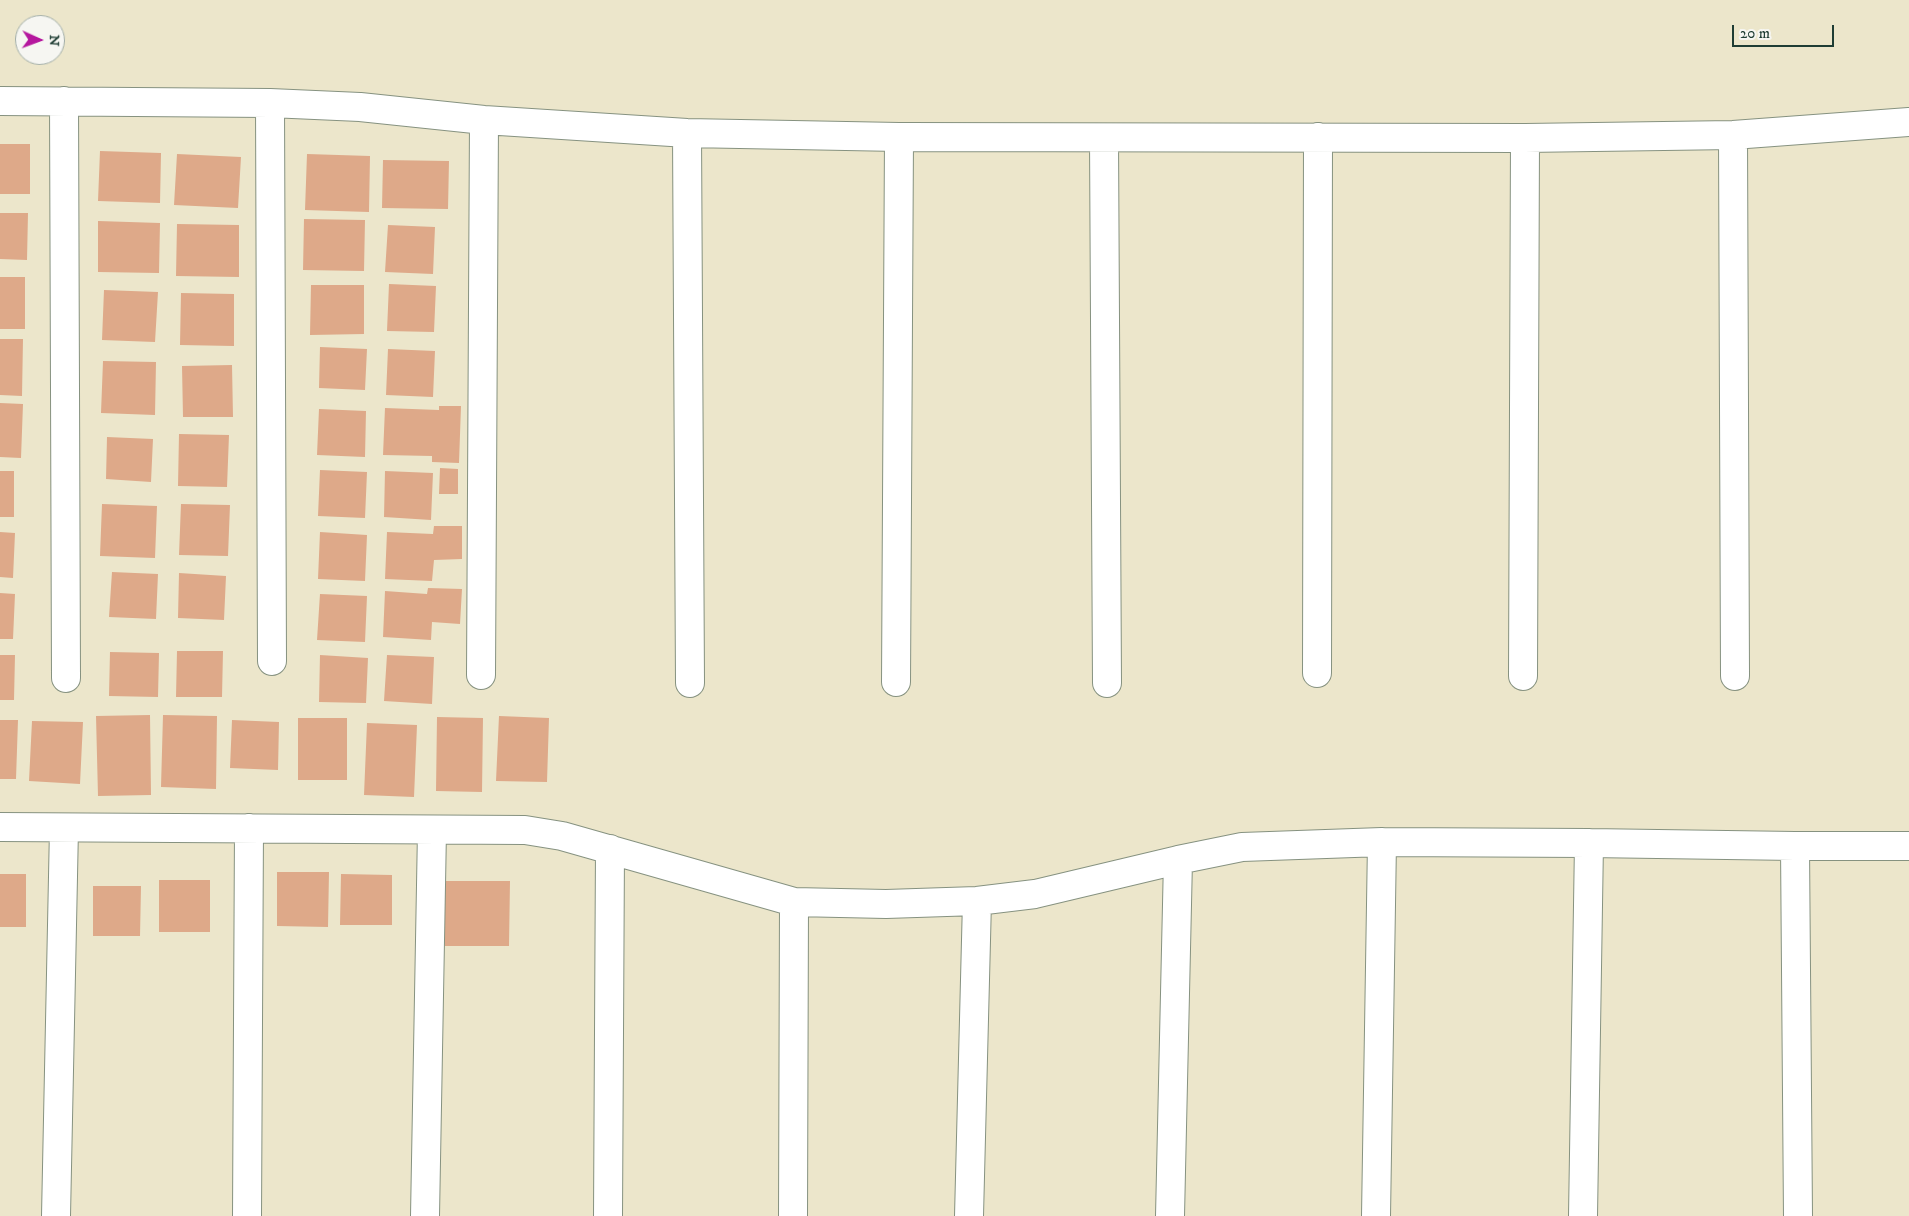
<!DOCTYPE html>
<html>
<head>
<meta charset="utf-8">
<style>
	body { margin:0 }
	#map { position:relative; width:1909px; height:1216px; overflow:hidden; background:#ece6cb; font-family:"IM FELL DW Pica",serif }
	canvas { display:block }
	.north { position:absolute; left:15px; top:15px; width:50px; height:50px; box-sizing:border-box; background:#f6f6f2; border:1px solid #a0aca6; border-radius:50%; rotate:92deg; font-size:14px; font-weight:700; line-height:20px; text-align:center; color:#1f3d34 }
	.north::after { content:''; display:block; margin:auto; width:18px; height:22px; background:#b5179e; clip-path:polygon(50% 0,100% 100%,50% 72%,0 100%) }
	.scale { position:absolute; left:1732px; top:25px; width:102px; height:22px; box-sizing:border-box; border:2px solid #1f3d34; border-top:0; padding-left:6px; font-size:15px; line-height:18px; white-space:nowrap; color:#1f3d34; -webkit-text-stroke:4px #f6f6f2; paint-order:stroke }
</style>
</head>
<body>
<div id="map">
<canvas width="1909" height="1216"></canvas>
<div class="north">N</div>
<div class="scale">20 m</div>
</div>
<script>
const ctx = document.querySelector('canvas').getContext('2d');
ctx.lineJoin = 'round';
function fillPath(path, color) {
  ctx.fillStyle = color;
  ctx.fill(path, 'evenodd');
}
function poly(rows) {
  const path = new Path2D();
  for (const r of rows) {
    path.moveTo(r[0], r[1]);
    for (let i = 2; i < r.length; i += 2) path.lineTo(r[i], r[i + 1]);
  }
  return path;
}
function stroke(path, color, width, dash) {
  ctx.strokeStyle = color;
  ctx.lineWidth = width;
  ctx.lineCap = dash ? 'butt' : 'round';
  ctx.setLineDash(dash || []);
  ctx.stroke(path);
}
const building = poly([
	[0,144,30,144,30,194,0,194],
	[100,151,161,153,160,203,98,201],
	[177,154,241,157,238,208,174,205],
	[307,154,370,156,369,212,305,210],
	[383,160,449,161,448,209,382,208],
	[0,213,28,213,27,260,0,259],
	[304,219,365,220,364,271,303,270],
	[98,221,160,223,159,273,98,272],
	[177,224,239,225,239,277,176,276],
	[388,225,435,227,433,274,385,272],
	[0,277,25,277,25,329,0,329],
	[389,284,436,286,434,332,387,331],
	[311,285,364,285,364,334,310,335],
	[104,290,158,292,155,342,102,340],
	[181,293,234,294,234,346,180,345],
	[0,339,23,339,22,396,0,395],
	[320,347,367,349,365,390,319,388],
	[388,349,435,351,433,397,386,395],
	[103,361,156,362,155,415,101,413],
	[232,365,233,417,183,417,182,366],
	[0,403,23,404,21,458,0,457],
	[439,406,461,406,459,463,432,462,432,456,383,455,385,408,439,410],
	[319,409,366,411,365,457,317,455],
	[179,434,229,435,227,487,178,486],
	[107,437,153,439,151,482,106,479],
	[440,468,458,469,458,494,439,494],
	[320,470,367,472,365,518,318,516],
	[0,471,14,471,14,517,0,517],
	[385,471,433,473,431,520,384,517],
	[102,504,157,506,155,558,100,556],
	[181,504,230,505,228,556,179,555],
	[434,526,462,526,462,559,434,560,432,581,385,579,387,532,433,534],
	[0,532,15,533,13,578,0,577],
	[320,532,367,535,365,581,318,579],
	[112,572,158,574,156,619,109,617],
	[179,573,226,576,224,620,178,618],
	[428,588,462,589,460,624,432,622,431,640,383,637,385,591,427,594],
	[0,593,15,594,13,639,0,639],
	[320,594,367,596,365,642,317,640],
	[177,651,223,651,222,697,176,697],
	[110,652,159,653,158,697,109,696],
	[0,655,15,655,14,700,0,700],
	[320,655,368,658,366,703,319,702],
	[387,655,434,657,432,704,384,701],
	[150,715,151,795,98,796,96,716],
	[163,715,217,716,216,789,161,787],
	[499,716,549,718,547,782,496,781],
	[437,717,483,718,482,792,436,791],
	[298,718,347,718,347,780,298,780],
	[0,720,18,720,16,779,0,779],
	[232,720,279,722,278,770,230,768],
	[32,721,83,722,80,784,29,781],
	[367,723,417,725,414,797,364,795],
	[277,872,329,872,328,927,277,926],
	[0,874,26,874,26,927,0,927],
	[341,874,392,875,392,925,340,925],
	[159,880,210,880,210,932,159,932],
	[445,881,510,881,509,946,445,946],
	[93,886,141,886,140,936,93,936]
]);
const minor = poly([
	[0,101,270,103,360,107,484,120,687,133,899,137,1525,138,1733,135,1909,122],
	[64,101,66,678],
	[270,103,272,661],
	[687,133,690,683],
	[1733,135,1735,676],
	[1104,138,1107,683],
	[1317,673,1318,137],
	[481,675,484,120],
	[1523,676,1525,138],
	[896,682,899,137],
	[0,827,525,830,562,836,794,902,886,904,977,901,1035,894,1178,860,1242,847,1382,842,1589,843,1795,846,1909,846],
	[1795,846,1798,1216],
	[56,1216,64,828],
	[247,1216,249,828],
	[425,1216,432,830],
	[608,1216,610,849],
	[793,1216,794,902],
	[969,1216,977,901],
	[1170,1216,1178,860],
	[1376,1216,1382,842],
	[1583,1216,1589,843]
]);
fillPath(building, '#dea989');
stroke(minor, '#869280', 30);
stroke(minor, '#fff', 28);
</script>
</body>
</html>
